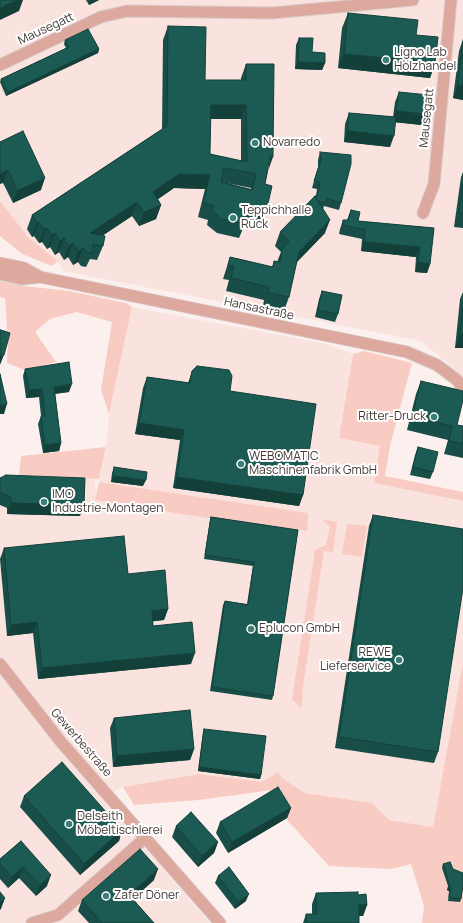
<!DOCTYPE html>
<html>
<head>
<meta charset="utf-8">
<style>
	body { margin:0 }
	canvas { display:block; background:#fcf0ee }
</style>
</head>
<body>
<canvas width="463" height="923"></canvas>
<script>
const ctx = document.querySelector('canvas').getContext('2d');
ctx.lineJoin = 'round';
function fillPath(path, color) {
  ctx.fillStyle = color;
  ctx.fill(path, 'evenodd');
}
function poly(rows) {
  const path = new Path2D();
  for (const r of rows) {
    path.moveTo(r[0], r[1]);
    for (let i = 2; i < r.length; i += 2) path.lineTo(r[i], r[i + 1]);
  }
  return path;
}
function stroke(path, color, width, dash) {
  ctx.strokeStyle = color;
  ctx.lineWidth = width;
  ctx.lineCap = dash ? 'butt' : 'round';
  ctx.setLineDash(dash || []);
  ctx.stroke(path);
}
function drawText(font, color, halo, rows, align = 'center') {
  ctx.font = font + ' Manrope,sans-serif';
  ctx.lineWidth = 4;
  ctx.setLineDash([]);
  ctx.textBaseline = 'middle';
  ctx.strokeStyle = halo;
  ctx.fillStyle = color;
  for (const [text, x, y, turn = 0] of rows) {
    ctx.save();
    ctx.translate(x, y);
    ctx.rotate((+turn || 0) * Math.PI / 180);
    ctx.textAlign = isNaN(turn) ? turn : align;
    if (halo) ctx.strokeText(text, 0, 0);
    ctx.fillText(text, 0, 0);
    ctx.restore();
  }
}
const built = poly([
	[0,0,463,0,463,376,421,341,63,271,56,259,29,238,0,201],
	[132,307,327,344,353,354,339,438,381,446,374,483,463,501,463,662,433,827,389,820,372,803,305,793,282,778,262,782,198,774,123,787,102,798,96,792,210,923,0,923,0,476,95,478,96,500,206,518,306,531,307,513,99,482,106,447,109,414]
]);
const green = poly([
	[0,201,29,238,58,261,52,266,22,254,0,236],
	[0,281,25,286,69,291,126,303,132,307,109,414,101,390,112,322,77,312,50,319,35,332,56,362,25,370,7,363,8,343,5,298,0,297],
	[364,351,412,363,390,446,385,476,463,492,463,501,374,483,380,446,339,438,353,354],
	[106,447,99,479,19,475,21,456],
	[99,482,308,513,307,531,206,518,95,500],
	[321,519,337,522,333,552,324,551,302,693,303,694,301,708,292,699,315,550,326,545,330,527],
	[347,524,367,526,362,557,342,554],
	[463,662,463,923,422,923,424,906,411,864,391,869,329,866,288,821,272,790,199,800,134,805,123,787,198,774,262,782,278,772,282,778,305,793,372,803,389,820,433,827]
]);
const minor = poly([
	[0,65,101,17,127,11,272,13,413,0],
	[423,213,434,184,451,0],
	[0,263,24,268,40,277,407,352,437,365,457,380,463,388],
	[0,274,22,279,40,277],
	[0,664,61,742,220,923],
	[32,923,58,915,145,838]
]);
const wall = poly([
	[86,0,99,0,89,5],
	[348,13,416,35,435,63,430,78,338,68,342,28],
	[168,26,205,80,241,80,241,78,246,64,268,171,265,184,265,216,260,230,244,226,239,238,217,233,207,225,208,220,198,217,205,189,174,188,158,199,161,205,156,219,139,226,132,216,102,236,103,246,97,260,90,259,86,267,81,266,78,262,73,265,68,257,64,260,59,252,55,255,50,247,47,249,42,242,39,243,34,236,32,237,27,229,32,215,162,129,163,40],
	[210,119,241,119,241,161,210,154],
	[221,182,251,188,251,189],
	[299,38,312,52,325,63,322,70,295,69,296,45],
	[463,39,463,100,453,98,459,51],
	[65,40,99,49,98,53,6,96,0,82,1,79,66,48,64,44],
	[399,92,422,125,395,122,390,147,344,142,345,124,349,113,393,117,395,102],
	[0,142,41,190,13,203,3,183],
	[320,152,341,203,339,210,324,206,323,209,325,233,296,263,289,297,284,311,263,306,264,300,226,291,229,280,223,279,230,257,272,267,274,261,277,262,281,252,275,246,280,232,311,201,312,199,316,196,317,189,312,188,318,167,318,160],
	[463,172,463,228,454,227,461,177],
	[351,210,358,221,434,228,430,264,427,273,415,272,416,257,361,251,362,239,339,234,340,229,343,220,347,220],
	[322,291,338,314,335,322,315,317,319,299],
	[463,292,463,348,455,348,460,299],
	[25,369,69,392,55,394,61,443,59,451,43,453,38,424,41,416,39,397,26,398,23,376],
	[192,371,230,391,303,495,299,506,173,488,180,440,135,434,143,388,147,377,188,383],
	[421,381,457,425,463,426,463,458,444,454,448,440,407,430,416,394],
	[418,447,433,472,430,479,410,475,415,455],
	[114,467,143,486,111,482,112,473],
	[0,478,80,516,7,514,7,508,0,505],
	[373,515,438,752,434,763,335,748,369,526],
	[211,517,298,530,273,696,272,700,210,691,223,605,225,601,247,604,253,566,204,559,210,520],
	[4,548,128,574,168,609,164,620,153,621,153,626,191,664,38,679,33,633,7,636,0,559],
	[114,718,194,749,190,760,113,767,110,728],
	[204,729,261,775,260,779,198,771,203,732],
	[24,796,122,830,119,841,80,875,20,807],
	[291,808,287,818,228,853,216,833,220,822],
	[176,826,218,842,214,853,198,867,172,837],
	[21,841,47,886,36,896,19,878,8,888,0,879,0,859],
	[443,864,461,899,460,902,448,901,449,891,447,890,448,886,442,868],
	[218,876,246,901,235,909,215,883],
	[154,880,133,899,154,923,89,923,78,911,82,900],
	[316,893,358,895,367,905,363,916,359,916,359,923,303,923,306,914,312,914,312,904]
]);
const shadedWall = poly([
	[17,0,23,0,19,11,0,20,0,8],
	[91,0,99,0,89,5],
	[99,49,98,53,6,96,8,92],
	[344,54,435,63,430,78,338,68],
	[298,62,325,63,322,70,295,69],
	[458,85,463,86,463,100,453,98],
	[211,105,246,105,241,119,205,119],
	[396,111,426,114,422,125,392,122],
	[348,131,394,136,390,147,344,142],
	[270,156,273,157,268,171],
	[8,170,3,183,0,184,0,174],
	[179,174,210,175,205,189,174,188,148,206,153,192],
	[45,178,41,190,13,203,17,191],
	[137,202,132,216,85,247,90,233],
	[161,205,156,219,139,226,144,212],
	[330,220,325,233,294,265,299,252],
	[39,222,34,236,32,237,37,223],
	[47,228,42,242,39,243,44,229],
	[55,233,50,247,47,249,52,235],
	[64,238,59,252,55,255,60,241],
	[364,242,420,247,416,257,361,251],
	[73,243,68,257,64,260,69,246],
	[83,248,78,262,73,265,78,251],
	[418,262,430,264,427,273,415,272],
	[460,334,463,334,463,348,455,348],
	[4,355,0,365,0,356],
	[72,384,69,392,52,394,54,387],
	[42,389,39,397,26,398,29,390],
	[7,404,4,414,0,414,0,405],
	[139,423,184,430,180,440,135,434],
	[61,443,59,451,43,453,45,445],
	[113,476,146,480,143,486,111,482],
	[177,477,303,495,299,506,173,488],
	[11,503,84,505,80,516,7,514],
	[168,609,164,620,148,622,152,611],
	[37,622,33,633,7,636,11,625],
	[195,653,191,664,38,679,42,668],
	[194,749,190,760,113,767,117,756],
	[199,767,261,775,260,779,198,771],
	[291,808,287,818,228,853,232,842],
	[122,830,119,841,80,875,84,864],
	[218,842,214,853,198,867,202,856],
	[23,867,19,878,8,888,12,877],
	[158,869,154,880,125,906,129,895],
	[51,875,47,886,36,896,40,885],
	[449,887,451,887,449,891,447,890],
	[249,894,246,901,235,909,238,902],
	[5,898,1,909,0,910,0,903],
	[359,905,367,905,363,916,355,916]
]);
const building = poly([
	[0,0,17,0,0,8,0,0],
	[348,13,418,20,416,35,438,37,435,63,344,54,348,13],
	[168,26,206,27,205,80,246,80,246,64,274,64,273,157,270,156,265,184,272,186,265,216,247,211,244,224,222,219,212,210,214,206,203,203,210,175,179,174,153,192,161,205,144,212,137,202,90,233,105,236,103,246,93,244,92,253,86,252,83,248,78,251,73,243,69,246,64,238,60,241,55,233,52,235,47,228,44,229,39,222,37,223,32,215,167,126,168,26],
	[211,105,246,105,247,162,210,154,211,105],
	[224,168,256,174,252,190,221,182,224,168],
	[88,29,99,49,8,92,1,79,69,47,65,40,88,29],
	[299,38,313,38,312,52,325,53,325,63,298,62,299,38],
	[463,42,463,86,458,85,463,42],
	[399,92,429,95,426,114,396,111,399,92],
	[349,113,396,117,394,136,348,131,349,113],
	[23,131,45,178,17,191,8,170,0,174,0,142,23,131],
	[320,152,351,155,351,164,341,203,327,199,325,203,318,201,315,196,317,196,320,182,314,181,321,160,320,152],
	[463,184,463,214,459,213,463,184],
	[315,196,330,220,299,252,289,297,268,293,269,287,231,278,234,266,228,265,230,257,273,267,274,261,280,262,282,249,289,242,280,232,315,196],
	[351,210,360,212,358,221,434,228,430,264,418,262,420,247,364,242,365,230,343,225,343,220,348,220,351,210],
	[322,291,342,295,338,314,318,310,322,291],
	[463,308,463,334,460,334,463,308],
	[0,330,1,330,10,333,4,355,0,356,0,330],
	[69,362,72,384,54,387,61,443,45,445,41,416,45,416,42,389,29,390,25,369,69,362],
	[197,366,229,370,232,376,230,391,316,404,303,495,177,477,184,430,139,423,147,377,190,383,192,371,197,366],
	[0,374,7,404,0,405,0,374],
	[421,381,463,391,463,400,457,425,463,426,463,444,449,441,452,426,412,417,421,381],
	[418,447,438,452,433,472,413,467,418,447],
	[114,467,147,472,146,480,113,476,114,467],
	[6,475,85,478,84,505,11,503,11,497,0,492,0,478,6,475],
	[373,515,463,529,463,588,438,752,339,737,373,515],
	[211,517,298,530,273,696,212,687,225,601,248,605,254,562,205,555,211,517],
	[124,536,128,574,165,570,168,609,152,611,153,626,192,622,195,653,42,668,37,622,11,625,4,548,124,536],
	[190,710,194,749,117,756,114,718,190,710],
	[204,729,266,736,261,775,199,767,204,729],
	[62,762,122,830,84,864,24,796,62,762],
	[278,787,291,808,232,842,220,822,278,787],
	[191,812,218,842,202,856,176,826,191,812],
	[21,841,51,875,40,885,23,867,12,877,0,864,0,859,21,841],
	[140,849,158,869,129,895,154,923,102,923,82,900,140,849],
	[450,862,453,869,463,873,463,885,461,899,449,897,451,887,449,887,449,882,443,864,450,862],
	[229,867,249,894,238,902,218,876,229,867],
	[0,892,5,898,0,903,0,892],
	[358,892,358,895,366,894,367,905,359,905,359,923,306,923,306,914,317,914,316,893,358,892]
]);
const markers = [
	[386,60,4,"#397f75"],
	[255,143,4,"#397f75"],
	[233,218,4,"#397f75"],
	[434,417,4,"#397f75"],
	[241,464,4,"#397f75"],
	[44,502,4,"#397f75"],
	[251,629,4,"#397f75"],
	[399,660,4,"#397f75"],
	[69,824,4,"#397f75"],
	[106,896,4,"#397f75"]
];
const streetNames = [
	["Mausegatt",46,29,-25],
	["Mausegatt",427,118,-84],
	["Hansastraße",259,309,12],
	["Gewerbestraße",81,743,49]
];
const poiNames = [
	["Ligno Lab",394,53],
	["Holzhandel",394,67],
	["Novarredo",263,143],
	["Teppichhalle",241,211],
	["Rück",241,225],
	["Ritter-Druck",426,417,"right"],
	["WEBOMATIC",249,457],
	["Maschinenfabrik GmbH",249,471],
	["IMO",52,495],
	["Industrie-Montagen",52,509],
	["Eplucon GmbH",259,629],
	["REWE",391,653,"right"],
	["Lieferservice",391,667,"right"],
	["Delseith",77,817],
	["Möbeltischlerei",77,831],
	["Zafer Döner",114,896]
];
fillPath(built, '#fae3de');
fillPath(green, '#f8ccc3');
stroke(minor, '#d7cbc9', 13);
stroke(minor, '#dda99e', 11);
fillPath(wall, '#184e47');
fillPath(shadedWall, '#14403a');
fillPath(building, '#1c5b53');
stroke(building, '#14403a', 1);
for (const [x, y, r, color] of markers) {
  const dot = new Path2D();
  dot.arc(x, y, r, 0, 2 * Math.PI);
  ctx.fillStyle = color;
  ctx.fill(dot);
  stroke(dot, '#fff', 1.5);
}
drawText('12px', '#433835', '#fff', streetNames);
drawText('12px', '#433835', '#fff', poiNames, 'left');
</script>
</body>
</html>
